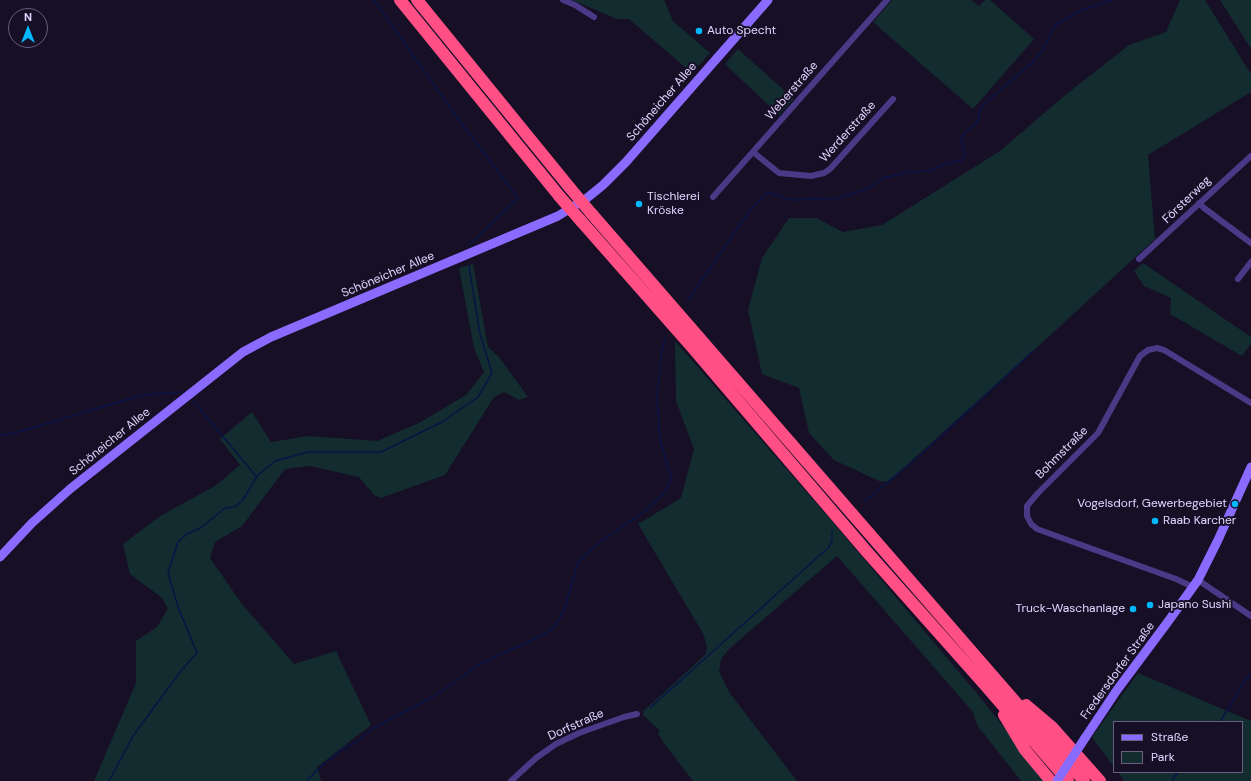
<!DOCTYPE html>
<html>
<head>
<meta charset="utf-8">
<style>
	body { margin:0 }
	#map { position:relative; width:1251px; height:781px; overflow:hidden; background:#170f26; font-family:"DM Sans",sans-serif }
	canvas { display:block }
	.legend { position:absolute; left:1113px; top:721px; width:130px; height:52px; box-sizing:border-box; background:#170f26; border:1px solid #685e7d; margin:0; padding:5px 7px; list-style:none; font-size:12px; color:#e1d4ff }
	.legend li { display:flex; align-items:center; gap:8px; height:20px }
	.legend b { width:20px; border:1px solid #685e7d }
	.north { position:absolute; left:8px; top:8px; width:40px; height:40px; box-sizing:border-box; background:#170f26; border:1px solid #685e7d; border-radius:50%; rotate:0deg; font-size:11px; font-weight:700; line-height:16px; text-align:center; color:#e1d4ff }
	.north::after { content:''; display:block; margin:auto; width:14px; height:18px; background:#00b8ff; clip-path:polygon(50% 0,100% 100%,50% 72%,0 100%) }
</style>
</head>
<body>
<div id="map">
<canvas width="1251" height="781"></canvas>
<ul class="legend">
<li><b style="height:5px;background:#896bff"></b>Straße</li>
<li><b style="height:11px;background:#122c30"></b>Park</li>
</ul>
<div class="north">N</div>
</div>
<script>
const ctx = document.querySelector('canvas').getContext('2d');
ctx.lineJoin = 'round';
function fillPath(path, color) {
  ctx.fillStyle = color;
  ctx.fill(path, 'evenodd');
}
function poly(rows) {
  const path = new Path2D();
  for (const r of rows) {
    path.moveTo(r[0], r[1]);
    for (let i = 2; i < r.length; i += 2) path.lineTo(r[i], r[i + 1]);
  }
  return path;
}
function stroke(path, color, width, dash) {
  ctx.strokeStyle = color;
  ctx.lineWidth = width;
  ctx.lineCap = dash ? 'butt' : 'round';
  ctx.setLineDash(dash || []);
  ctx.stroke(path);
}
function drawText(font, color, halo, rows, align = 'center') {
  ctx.font = font + ' "DM Sans",sans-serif';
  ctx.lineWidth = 4;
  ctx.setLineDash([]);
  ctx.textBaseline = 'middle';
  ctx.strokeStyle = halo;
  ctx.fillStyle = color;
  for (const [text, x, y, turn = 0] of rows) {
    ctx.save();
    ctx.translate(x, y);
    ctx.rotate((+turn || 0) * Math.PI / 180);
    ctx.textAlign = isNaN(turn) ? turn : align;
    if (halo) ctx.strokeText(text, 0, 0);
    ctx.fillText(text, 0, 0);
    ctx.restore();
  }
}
const green = poly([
	[572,0,664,0,673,21,710,53,692,73,629,19,617,19],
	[892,0,971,0,979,6,985,0,990,0,1034,39,973,109,873,22],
	[1180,0,1205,0,1251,74,1251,92,1148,155,1155,239,1033,351,888,482,879,481,834,460,809,433,799,388,762,374,748,310,762,258,789,218,816,218,843,232,882,225,1000,151,1064,96,1129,45,1166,32],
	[1220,0,1251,0,1251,49],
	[738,49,794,99,779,115,725,64],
	[1143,263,1251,337,1251,343,1242,356,1170,314,1171,298,1144,286,1134,271],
	[473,264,488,347,499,357,528,397,519,400,504,392,494,397,445,475,381,498,374,495,359,477,310,466,285,469,242,526,215,542,210,558,242,604,294,664,336,651,371,725,317,767,321,781,94,781,136,683,136,641,157,627,168,608,161,597,130,574,123,544,160,516,215,486,240,465,220,439,252,412,271,442,308,436,377,441,419,423,466,395,484,372,474,348,459,268],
	[675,341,830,519,980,697,1046,781,1021,781,977,725,973,712,837,556,729,649,721,659,719,671,729,692,797,781,693,781,666,746,658,734,660,731,643,715,644,711,648,707,706,654,707,648,704,636,701,630,638,524,681,498,694,449,676,401],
	[1138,673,1251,721,1251,781,1124,781,1118,772,1242,772,1242,722,1114,722,1114,767,1092,737]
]);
const stream = poly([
	[374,0,456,116,518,198,469,245],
	[687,302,750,210,767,192,790,200,839,198,858,192,872,186,883,178,910,172,928,171,945,164,963,160,965,155,961,139,964,133,975,125,978,120,980,111,982,106,1034,61,1042,51,1053,29,1057,24,1079,11,1112,0],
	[193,401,256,476],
	[0,435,15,433,142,395,182,392],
	[864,502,924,452,1033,351],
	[650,708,829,547,832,541,832,531],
	[1220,722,1243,684,1251,673],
	[109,781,133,736,180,672,197,653,178,607,168,573,178,542,187,534,202,527,225,508,235,507,243,500,257,476,275,461,308,452,381,452,442,422,478,397,492,373,480,334,469,266],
	[307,781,316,771,328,761,341,750,356,742,372,729,436,695,480,664,545,634,554,627,560,618,565,607,578,562,583,557,600,542,645,511,665,492,669,484,671,476,660,440,657,397,662,350,665,338],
	[1172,781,1178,772]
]);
const street = poly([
	[563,0,575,5,594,17],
	[753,152,779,173,811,176,824,173,830,169,893,99],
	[713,197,887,0],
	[1199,203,1204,208,1251,243],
	[1139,259,1251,156],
	[1238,279,1251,262],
	[1198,580,1251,616],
	[1193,587,1176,579,1037,529,1031,524,1027,516,1027,506,1038,493,1098,433,1140,356,1148,350,1157,348,1164,350,1251,403],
	[511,781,536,758,556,744,579,733,624,717,637,714]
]);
const secondary = poly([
	[0,557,32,523,70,489,243,352,271,337,558,216,587,198,603,185,626,162,768,0],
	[1085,738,1117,690,1167,623,1198,580,1218,540,1251,467]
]);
const highway = poly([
	[400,0,560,197],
	[417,0,570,188],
	[591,213,1084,781],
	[581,221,691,346,867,552,985,685,1068,781],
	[1026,705,1052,727,1100,781],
	[1004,715,1025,750,1051,781]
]);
const secondaryBridge = poly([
	[1057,781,1085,738]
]);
const highwayBridge = poly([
	[570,188,591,213],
	[560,197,581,221]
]);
const markers = [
	[699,31,4,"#00b8ff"],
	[639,204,4,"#00b8ff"],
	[1235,504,4,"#00b8ff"],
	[1155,521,4,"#00b8ff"],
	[1150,605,4,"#00b8ff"],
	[1133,609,4,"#00b8ff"]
];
const poiNames = [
	["Auto Specht",707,31],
	["Tischlerei",647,197],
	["Kröske",647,211],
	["Vogelsdorf, Gewerbegebiet",1227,504,"right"],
	["Raab Karcher",1163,521],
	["Japano Sushi",1158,605],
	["Truck-Waschanlage",1125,609,"right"]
];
const streetNames = [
	["Weberstraße",792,91,-49],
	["Schöneicher Allee",662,102,-49],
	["Werderstraße",848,132,-48],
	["Försterweg",1187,200,-44],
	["Schöneicher Allee",388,275,-23],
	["Schöneicher Allee",110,442,-39],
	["Bohmstraße",1062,453,-45],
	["Fredersdorfer Straße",1118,671,-54],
	["Dorfstraße",576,725,-24]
];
fillPath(green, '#122c30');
stroke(stream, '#091445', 1.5);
stroke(street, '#4a3986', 6);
stroke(secondary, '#896bff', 9);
stroke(highway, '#ff4f84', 12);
stroke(secondaryBridge, '#896bff', 9);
stroke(highwayBridge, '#ff4f84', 12);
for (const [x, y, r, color] of markers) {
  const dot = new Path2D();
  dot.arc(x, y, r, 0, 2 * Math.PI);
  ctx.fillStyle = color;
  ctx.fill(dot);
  stroke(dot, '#170f26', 1.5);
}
drawText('12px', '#e1d4ff', '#170f26', poiNames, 'left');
drawText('12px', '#e1d4ff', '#170f26', streetNames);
</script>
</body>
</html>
